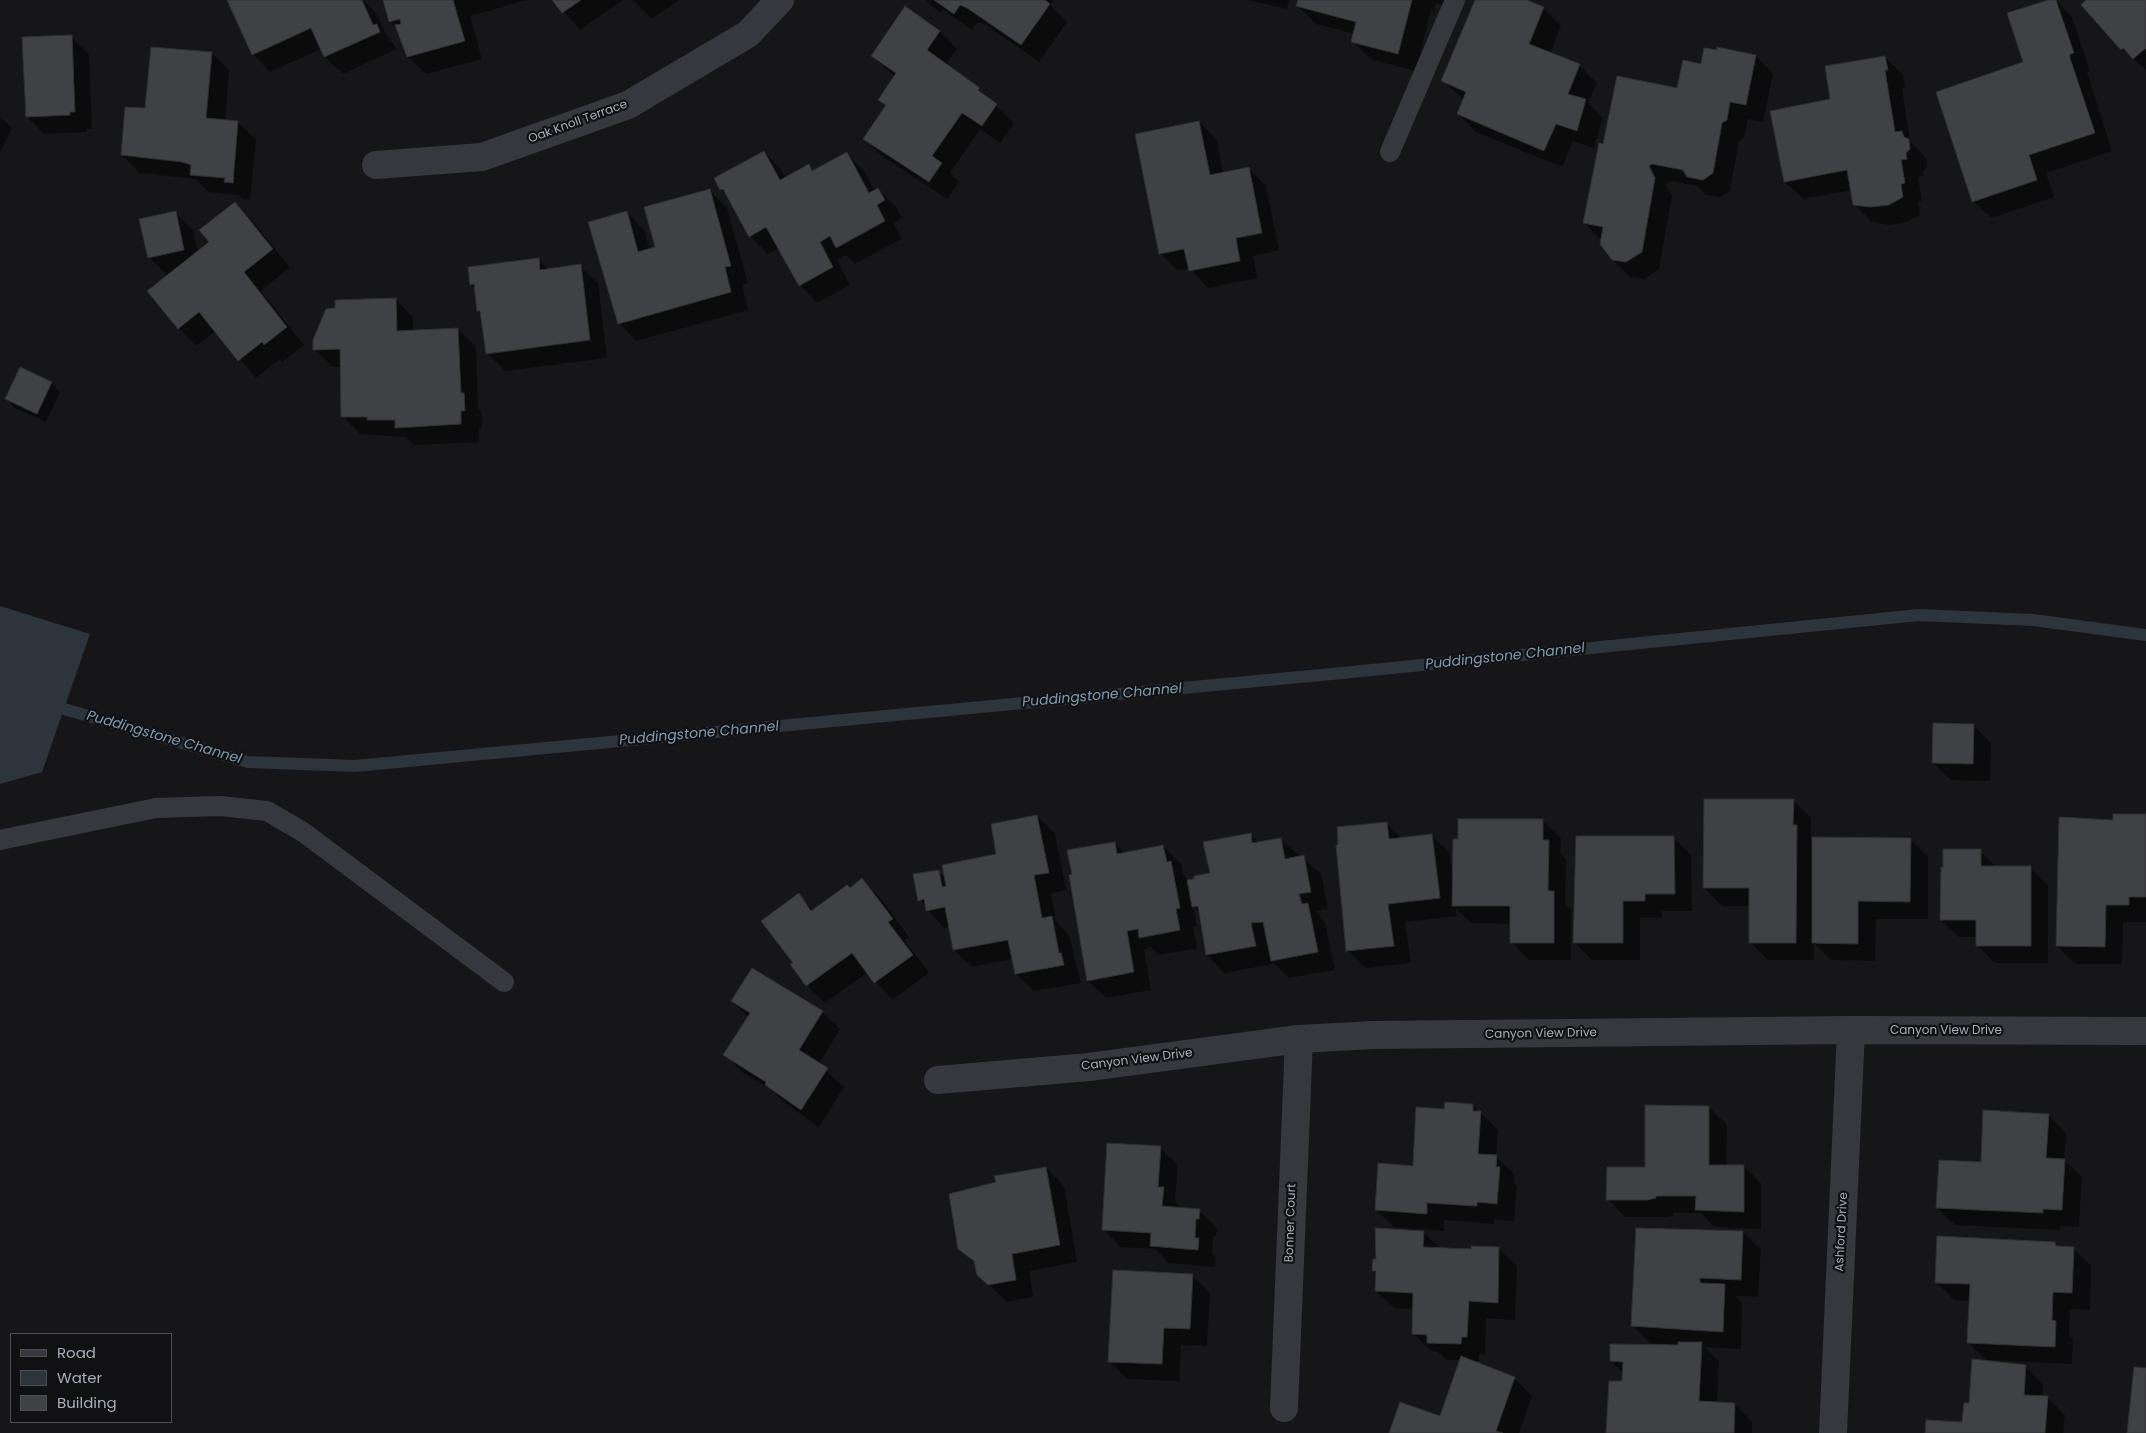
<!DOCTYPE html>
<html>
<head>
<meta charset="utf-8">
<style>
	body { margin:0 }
	#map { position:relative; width:2146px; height:1433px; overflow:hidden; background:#161618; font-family:Poppins,sans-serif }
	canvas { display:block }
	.legend { position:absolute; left:10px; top:1333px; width:162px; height:90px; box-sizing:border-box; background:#111113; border:1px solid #4d4f55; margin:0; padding:6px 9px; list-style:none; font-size:15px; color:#a8adb8 }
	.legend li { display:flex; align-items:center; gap:10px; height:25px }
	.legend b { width:25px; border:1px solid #4d4f55 }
</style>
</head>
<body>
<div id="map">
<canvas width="2146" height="1433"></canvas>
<ul class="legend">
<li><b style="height:6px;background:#37383d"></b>Road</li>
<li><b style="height:14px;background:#2c353c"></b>Water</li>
<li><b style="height:14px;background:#404145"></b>Building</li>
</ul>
</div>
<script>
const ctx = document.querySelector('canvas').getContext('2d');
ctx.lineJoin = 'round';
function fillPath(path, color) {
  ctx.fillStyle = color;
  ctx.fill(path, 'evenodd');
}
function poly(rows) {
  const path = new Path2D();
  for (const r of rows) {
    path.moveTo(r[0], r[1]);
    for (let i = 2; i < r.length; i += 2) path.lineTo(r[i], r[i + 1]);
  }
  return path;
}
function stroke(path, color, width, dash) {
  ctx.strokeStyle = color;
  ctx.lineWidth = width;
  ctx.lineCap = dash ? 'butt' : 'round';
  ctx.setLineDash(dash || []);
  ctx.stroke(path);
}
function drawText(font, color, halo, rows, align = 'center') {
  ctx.font = font + ' Poppins,sans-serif';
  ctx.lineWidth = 4.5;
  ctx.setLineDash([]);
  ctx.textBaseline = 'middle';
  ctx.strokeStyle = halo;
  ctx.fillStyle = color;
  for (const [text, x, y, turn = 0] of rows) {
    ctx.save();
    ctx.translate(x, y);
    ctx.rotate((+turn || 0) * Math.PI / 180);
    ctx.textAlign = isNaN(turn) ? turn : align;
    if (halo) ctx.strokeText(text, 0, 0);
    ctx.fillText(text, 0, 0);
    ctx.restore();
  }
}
const water = poly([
	[0,606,90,634,42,772,0,784]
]);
const shadow = poly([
	[228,0,363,0,376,13,386,35,397,49,343,74,325,57,321,49,270,72,253,54],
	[384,0,527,0,470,16,482,59,426,74,408,57,398,29,390,21],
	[554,0,623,0,580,30],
	[633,0,679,0,652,19],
	[926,0,1054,0,1050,5,1067,22,1039,62,986,25,978,22,972,30,943,10,941,13,934,8],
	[1247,0,1289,0,1287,9],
	[1299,0,1447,0,1446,6,1436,3,1434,11,1431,10,1416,71,1370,59,1353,41,1355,34,1316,24,1298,6],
	[1476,0,1524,0,1543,8,1561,26,1550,54,1579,65,1597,83,1588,103,1603,118,1594,148,1573,141,1562,167,1476,132,1458,114,1464,100,1443,81],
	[2052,0,2056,0,2072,17,2090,71,2087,72,2112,151,2046,173,2054,197,1991,218,1973,201,2025,63],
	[2088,0,2146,0,2146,70,2122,49],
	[940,31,957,49,946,65,979,89,1014,123,1000,143,980,129,950,173,959,182,947,199,882,156,864,139,886,107,880,100,895,77,872,56],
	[71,37,89,54,92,129,87,129,87,132,44,134,27,117],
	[212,53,229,71,225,121,238,122,256,140,250,200,243,199,239,195,209,192,195,179,140,173,122,155],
	[1756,56,1773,74,1763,122,1748,119,1744,138,1739,141,1730,190,1721,197,1706,195,1698,186,1670,181,1665,184,1672,196,1659,269,1644,279,1630,277,1612,259,1602,241,1584,223,1604,145,1678,90,1702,65],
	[1885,57,1903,75,1905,87,1902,88,1910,141,1926,158,1927,167,1923,171,1924,176,1918,177,1922,201,1918,201,1920,215,1907,222,1889,225,1872,222,1854,204,1852,190,1803,199,1785,182,1832,100],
	[0,117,12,128,0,153],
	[1199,122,1217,140,1223,173,1248,168,1266,186,1279,250,1253,256,1257,278,1208,288,1189,268,1178,271,1160,253],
	[764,152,781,170,786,178,808,166,814,171,847,153,864,171,875,191,878,189,896,207,902,218,893,223,902,239,855,264,846,255,837,260,850,285,817,303,800,285,779,248,768,254,750,236,730,198,721,190],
	[709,190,727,208,748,283,742,285,748,310,636,341,619,323,627,213,644,230,650,250,656,248],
	[235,203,252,221,290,267,261,291,304,345,282,362,280,359,256,378,216,331,196,346,179,328,149,291,168,276,149,257,175,212,193,230,198,252,210,242],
	[538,259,549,270,580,266,598,283,607,358,505,371,487,353,482,315,478,311,475,289,471,285],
	[395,299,413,317,413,331,458,329,476,347,478,409,481,412,482,428,478,428,479,442,414,445,406,437,360,434,342,416,342,367,332,367,314,349],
	[334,348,346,350,334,350],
	[21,369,52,383,60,392,46,422,15,408,7,399],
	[1973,725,1991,743,1990,781,1951,780,1933,763],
	[1793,800,1811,818,1811,840,1814,843,1910,839,1928,857,1928,919,1876,919,1875,961,1831,960,1814,943,1814,960,1768,960,1751,943,1751,906,1722,906,1704,888],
	[2146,815,2146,922,2123,922,2122,964,2075,964,2057,946,2114,821],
	[1037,816,1055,834,1066,890,1051,893,1056,922,1069,935,1081,983,1034,991,1016,974,1013,959,972,967,954,950,950,927,944,928,920,900,938,871,946,879,998,855],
	[1543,821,1561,838,1560,854,1566,859,1565,904,1571,910,1571,960,1529,960,1512,942,1512,924,1471,923,1456,908,1457,916,1405,922,1411,963,1365,968,1347,950,1386,823,1402,839,1432,836,1450,853,1452,876],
	[1251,835,1259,843,1280,839,1321,874,1328,909,1316,911,1325,923,1335,970,1289,978,1272,961,1273,964,1224,973,1207,955,1200,913,1193,906,1197,926,1193,926,1197,948,1158,955,1151,947,1144,949,1151,990,1106,998,1088,981,1114,843,1125,853,1163,846,1181,864,1183,874,1189,881,1212,874],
	[1673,837,1691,855,1692,911,1662,911,1662,918,1640,918,1640,960,1592,960,1575,943],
	[1980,851,1997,868,2031,868,2048,885,2048,963,1995,963,1977,945,1977,937,1959,937,1941,920],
	[862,880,880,898,909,937,904,940,929,973,892,1000,868,972,825,1003,807,986,792,964,794,963,799,895,814,911],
	[732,1001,822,1012,840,1029,819,1064,844,1087,819,1127,784,1102,773,1091,742,1072,725,1054,748,1017],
	[1473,1105,1498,1130,1496,1156,1514,1174,1514,1183,1517,1186,1514,1221,1494,1219,1494,1224,1444,1220,1444,1231,1394,1227,1376,1210,1414,1167,1446,1111],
	[1709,1107,1727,1125,1726,1166,1744,1166,1761,1183,1761,1229,1714,1227,1701,1213,1673,1213,1673,1216,1666,1217,1625,1217,1608,1199,1646,1168],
	[2048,1115,2066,1133,2064,1160,2082,1177,2079,1227,2061,1226,2060,1230,1955,1225,1937,1208,1982,1164],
	[1160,1148,1178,1165,1175,1201,1181,1209,1199,1210,1217,1228,1216,1236,1213,1236,1212,1254,1216,1257,1215,1267,1169,1263,1155,1249,1121,1247,1103,1229],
	[1046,1168,1064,1186,1077,1262,1029,1271,1033,1297,1007,1302,978,1274,976,1265,960,1248,997,1183],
	[1637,1229,1743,1232,1761,1250,1758,1297,1735,1296,1742,1303,1741,1349,1704,1347,1719,1361,1717,1403,1735,1404,1752,1422,1752,1433,1608,1433,1623,1383,1624,1374,1611,1361,1668,1346,1668,1344,1650,1343,1632,1325],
	[1423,1232,1441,1249,1472,1251,1499,1248,1517,1266,1515,1320,1486,1318,1485,1354,1479,1354,1479,1361,1471,1361,1514,1378,1532,1396,1519,1433,1391,1433,1441,1418,1460,1360,1446,1360,1437,1351,1431,1351,1413,1333,1414,1309,1394,1308,1376,1291,1377,1274,1374,1271],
	[2055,1243,2060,1248,2074,1249,2091,1266,2090,1310,2070,1309,2069,1335,2073,1340,2072,1364,1986,1360,1968,1342,1970,1301,1954,1300,1936,1282],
	[1192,1275,1210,1293,1207,1346,1181,1345,1179,1381,1127,1379,1109,1361],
	[2025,1366,2043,1384,2042,1397,2047,1397,2065,1415,2063,1433,1927,1433,1963,1424,1971,1404]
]);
const stream = poly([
	[64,709,248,762,355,766,1342,673,1919,615,2033,620,2146,635]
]);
const building = poly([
	[227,0,362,0,373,25,377,24,380,32,324,57,311,28,252,55,227,0],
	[383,0,453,0,465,41,407,57,395,25,401,24,400,19,389,22,383,0],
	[552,0,581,0,562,13,552,0],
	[934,0,1045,0,1050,4,1021,45,967,8,960,5,954,14,934,0],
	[1298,0,1412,0,1398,54,1351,42,1356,22,1296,6,1298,0],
	[1475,0,1527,0,1544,7,1529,44,1580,64,1568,94,1586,99,1577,131,1556,124,1544,151,1457,114,1466,92,1441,81,1475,0],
	[2048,0,2056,0,2074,53,2070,54,2070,58,2095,133,2029,155,2037,180,1972,202,1936,92,2023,62,2007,13,2048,0],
	[2086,0,2146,0,2146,48,2133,59,2123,48,2121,50,2081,5,2086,0],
	[905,6,940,31,927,50,980,88,978,90,997,104,982,126,962,113,932,156,942,163,929,182,863,139,886,105,878,100,896,73,871,56,905,6],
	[72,35,75,112,70,112,70,115,26,117,22,37,72,35],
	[151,47,212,52,206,118,238,121,233,183,224,182,225,178,190,175,191,165,182,162,121,155,125,107,145,108,151,47],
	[1717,47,1756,55,1746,105,1730,102,1727,120,1722,123,1713,173,1703,180,1687,177,1683,170,1652,164,1649,166,1655,178,1642,252,1626,262,1612,260,1600,244,1603,227,1583,223,1599,143,1603,144,1617,76,1677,88,1683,60,1701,64,1704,48,1717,50,1717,47],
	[1885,56,1888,70,1885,70,1895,132,1902,131,1904,137,1909,139,1910,149,1906,153,1907,159,1901,160,1905,183,1901,184,1903,197,1889,205,1870,207,1853,205,1847,170,1784,182,1770,111,1830,99,1825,66,1885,56],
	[1199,121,1210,175,1249,167,1262,233,1236,238,1240,261,1189,271,1184,249,1159,254,1135,134,1199,121],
	[764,151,780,180,809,164,812,171,847,152,869,193,878,188,885,200,877,205,885,221,836,248,830,236,820,242,833,267,799,286,766,227,749,237,723,189,720,190,714,178,764,151],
	[710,189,731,266,725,267,731,292,618,324,588,222,627,211,638,252,655,247,644,207,710,189],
	[235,202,273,249,244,272,287,327,264,345,262,342,238,361,199,312,178,329,147,291,209,242,199,230,235,202],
	[176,211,184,250,148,258,139,219,176,211],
	[539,258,540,270,581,264,590,340,486,354,480,311,477,311,474,284,470,285,468,267,539,258],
	[396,298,397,331,458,328,461,393,464,393,465,411,461,411,461,424,395,428,395,420,367,420,367,417,341,417,340,349,313,350,313,340,326,309,335,308,335,300,396,298],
	[20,367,52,382,37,414,5,399,20,367],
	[1933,723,1974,724,1973,764,1932,763,1933,723],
	[1704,799,1794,799,1793,825,1797,825,1796,943,1749,943,1749,888,1703,888,1704,799],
	[2113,814,2146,814,2146,897,2129,897,2129,905,2106,905,2105,947,2056,946,2059,817,2113,820,2113,814],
	[1037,815,1049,873,1034,875,1042,918,1052,916,1059,953,1061,953,1064,965,1015,974,1008,940,953,950,945,907,926,911,924,899,918,901,913,874,939,870,942,887,946,886,942,865,996,854,991,824,1037,815],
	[1458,819,1543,819,1543,840,1549,840,1548,891,1554,891,1554,943,1510,943,1510,906,1452,906,1453,839,1458,839,1458,819],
	[1387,822,1389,839,1432,834,1440,898,1388,904,1394,946,1346,951,1336,845,1338,845,1337,827,1387,822],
	[1251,833,1252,843,1281,838,1285,859,1304,855,1311,892,1299,894,1302,904,1308,903,1318,952,1271,961,1263,922,1251,923,1256,946,1206,955,1198,906,1192,907,1187,880,1194,879,1194,876,1210,873,1203,842,1251,833],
	[1576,836,1674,836,1675,894,1645,894,1645,901,1623,901,1623,943,1573,943,1576,836],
	[1812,837,1911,838,1910,902,1858,901,1858,944,1812,943,1812,837],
	[1115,842,1117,854,1163,845,1167,862,1171,861,1180,908,1176,909,1180,930,1139,938,1138,929,1127,931,1134,972,1087,981,1069,875,1072,874,1067,850,1115,842],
	[1943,849,1981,849,1981,866,2031,866,2031,946,1976,946,1976,920,1940,920,1941,867,1943,868,1943,849],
	[862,878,893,919,888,922,913,955,874,983,852,953,806,986,790,964,793,963,761,921,799,893,811,911,847,885,850,888,862,878],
	[752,968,823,1011,799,1050,828,1068,801,1110,765,1085,766,1082,723,1055,750,1013,731,1001,752,968],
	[1445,1102,1473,1104,1473,1111,1481,1111,1478,1154,1497,1155,1496,1167,1500,1167,1497,1204,1477,1202,1477,1206,1427,1203,1427,1214,1375,1210,1378,1163,1413,1166,1416,1107,1444,1109,1445,1102],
	[1645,1105,1709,1106,1709,1165,1744,1165,1744,1212,1695,1210,1696,1196,1656,1196,1656,1198,1647,1200,1606,1200,1607,1167,1645,1167,1645,1105],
	[1983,1110,2049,1114,2046,1158,2065,1159,2062,1210,2043,1209,2043,1213,1936,1208,1939,1160,1981,1162,1983,1110],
	[1107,1143,1161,1146,1158,1187,1164,1187,1162,1206,1200,1209,1199,1219,1196,1219,1195,1238,1199,1238,1198,1250,1150,1246,1151,1233,1102,1230,1107,1143],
	[1046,1167,1060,1245,1012,1254,1016,1280,988,1285,977,1275,974,1261,958,1249,949,1194,996,1182,994,1176,1046,1167],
	[1375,1228,1424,1231,1423,1247,1471,1249,1471,1246,1499,1247,1498,1303,1469,1301,1467,1337,1462,1337,1461,1344,1427,1343,1427,1335,1412,1334,1413,1293,1375,1291,1376,1271,1372,1271,1373,1259,1376,1259,1375,1228],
	[1636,1228,1743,1231,1741,1280,1700,1278,1700,1283,1725,1284,1723,1332,1631,1326,1636,1228],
	[1937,1236,2055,1242,2056,1246,2074,1247,2072,1293,2053,1292,2052,1320,2056,1321,2055,1347,1967,1343,1970,1284,1935,1283,1937,1236],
	[1113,1270,1193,1274,1190,1329,1164,1328,1162,1364,1108,1362,1113,1270],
	[1678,1342,1702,1342,1699,1401,1735,1403,1734,1433,1606,1433,1609,1381,1622,1381,1623,1362,1610,1361,1610,1344,1678,1345,1678,1342],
	[1461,1356,1515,1377,1496,1431,1503,1433,1389,1433,1400,1402,1440,1416,1461,1356],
	[1972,1359,2026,1365,2024,1395,2048,1396,2045,1433,1925,1433,1926,1420,1962,1422,1964,1403,1969,1403,1972,1359],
	[2134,1367,2146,1368,2146,1433,2127,1433,2134,1367]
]);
const service = poly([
	[1390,152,1455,0],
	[0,840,156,808,220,806,267,811,303,832,504,982]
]);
const minor = poly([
	[376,165,482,157,628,105,748,34,780,0],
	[938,1080,1089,1067,1299,1039,1373,1035,1851,1030,2146,1031],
	[1284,1408,1299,1039],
	[1833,1433,1851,1030]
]);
const streetNames = [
	["Oak Knoll Terrace",578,122,-20],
	["Canyon View Drive",1946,1031],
	["Canyon View Drive",1541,1034,-1],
	["Canyon View Drive",1137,1060,-7],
	["Bonner Court",1291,1223,-88],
	["Ashford Drive",1842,1232,-87]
];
const waterNames = [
	["Puddingstone Channel",1505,657,-6],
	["Puddingstone Channel",1102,696,-5],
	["Puddingstone Channel",699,734,-5],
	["Puddingstone Channel",164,738,16]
];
fillPath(water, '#2c353c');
fillPath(shadow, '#0007');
stroke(stream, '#2c353c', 12);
fillPath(building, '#404145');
stroke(building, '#303034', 1);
stroke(service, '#37383d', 20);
stroke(minor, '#37383d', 28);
drawText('12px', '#a8adb8', '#111113', streetNames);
drawText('italic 14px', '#7f9bb3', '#111113', waterNames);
</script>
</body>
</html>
